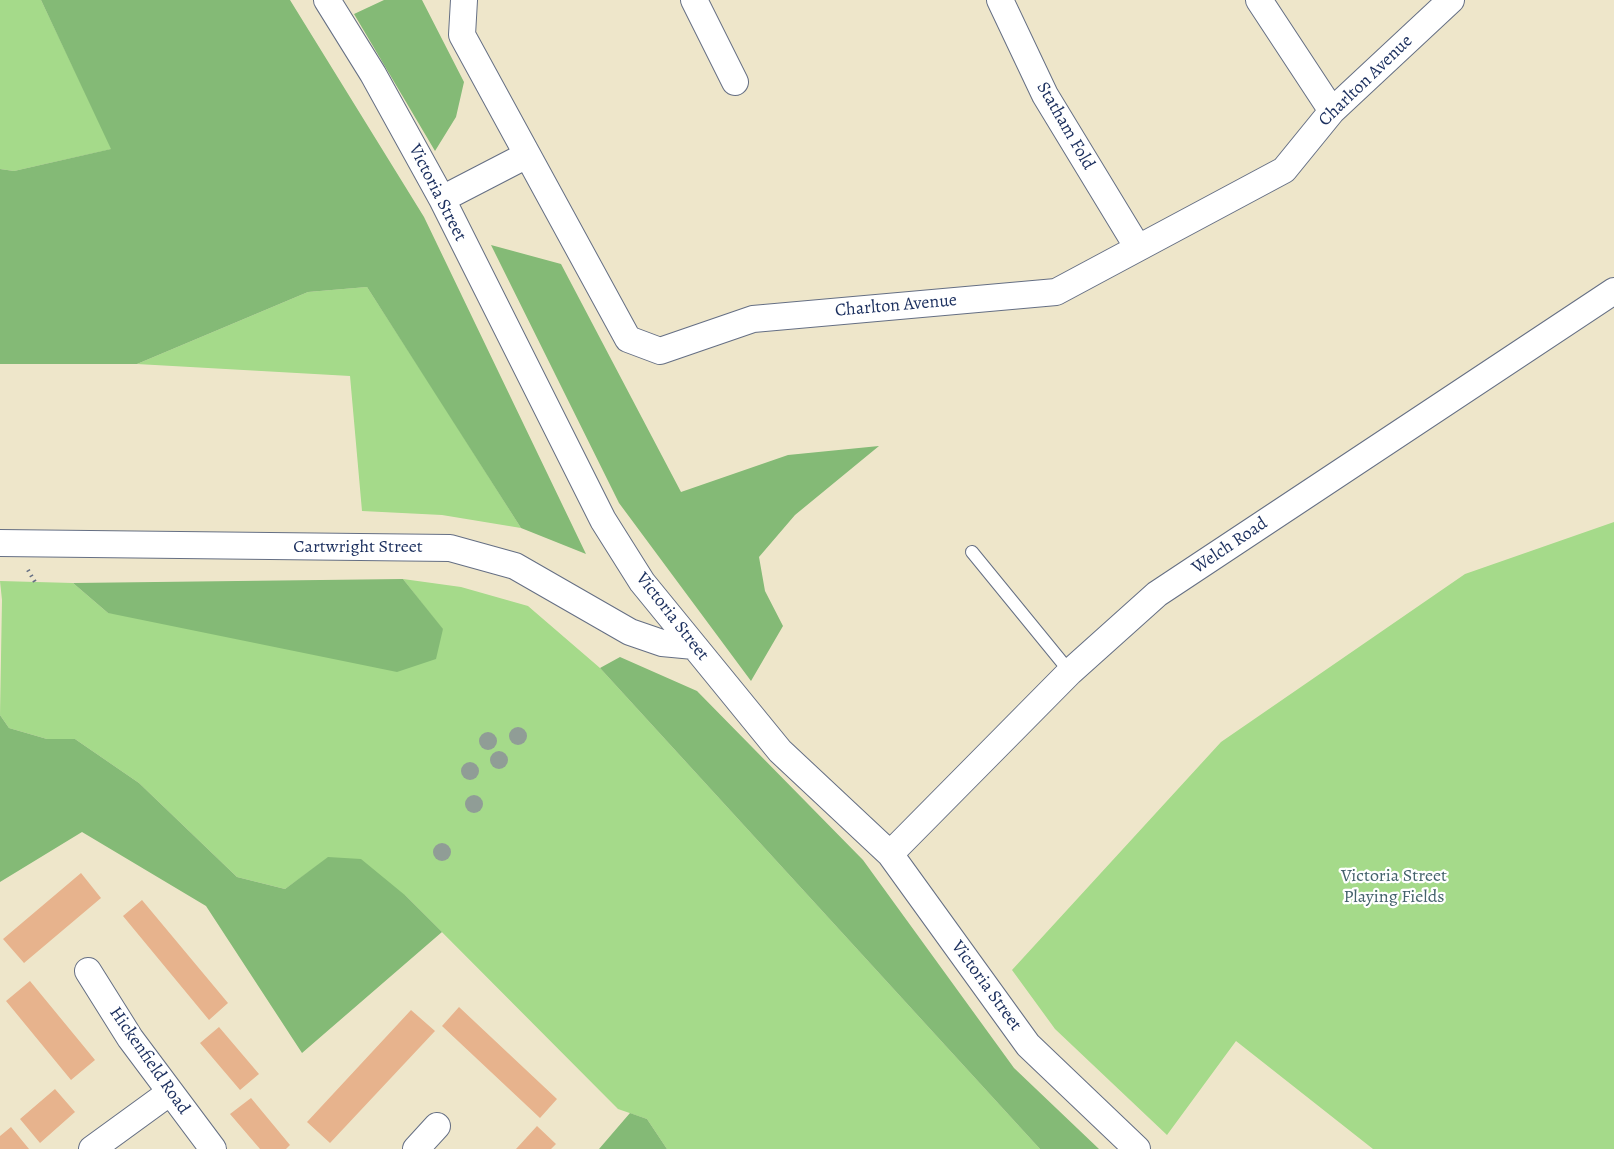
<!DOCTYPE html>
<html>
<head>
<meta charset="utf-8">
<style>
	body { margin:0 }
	canvas { display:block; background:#eee6ca }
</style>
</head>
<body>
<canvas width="1614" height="1149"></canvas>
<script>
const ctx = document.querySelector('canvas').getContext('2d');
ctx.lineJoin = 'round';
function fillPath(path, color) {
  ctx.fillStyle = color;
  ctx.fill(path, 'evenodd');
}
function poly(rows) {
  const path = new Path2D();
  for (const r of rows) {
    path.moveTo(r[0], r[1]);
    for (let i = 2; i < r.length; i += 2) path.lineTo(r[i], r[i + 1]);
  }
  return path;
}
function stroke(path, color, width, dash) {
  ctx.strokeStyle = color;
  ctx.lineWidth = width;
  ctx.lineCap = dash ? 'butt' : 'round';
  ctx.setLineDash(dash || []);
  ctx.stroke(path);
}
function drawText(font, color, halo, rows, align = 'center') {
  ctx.font = font + ' Alegreya,serif';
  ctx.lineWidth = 4.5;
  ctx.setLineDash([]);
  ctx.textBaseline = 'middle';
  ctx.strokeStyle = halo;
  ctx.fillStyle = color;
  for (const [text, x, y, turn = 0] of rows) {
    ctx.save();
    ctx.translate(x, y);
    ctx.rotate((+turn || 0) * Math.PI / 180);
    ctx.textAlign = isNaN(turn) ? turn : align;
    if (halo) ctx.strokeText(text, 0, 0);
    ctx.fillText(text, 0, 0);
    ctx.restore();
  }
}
const green = poly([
	[0,0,41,0,112,149,14,171,0,169],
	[367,287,438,397,521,528,442,515,362,511,350,376,137,364,308,292],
	[1614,522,1614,1149,1373,1149,1236,1041,1167,1135,1055,1029,1012,970,1221,742,1465,574],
	[403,579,461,587,528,606,600,668,1040,1149,667,1149,647,1119,618,1109,406,896,328,858,285,889,237,877,139,783,75,739,47,739,9,728,0,715,2,600,0,581,73,583,108,613,443,630]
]);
const forest = poly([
	[41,0,290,0,424,217,586,554,521,528,367,287,308,292,137,364,0,364,0,169,14,171,111,149],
	[384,0,422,0,464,82,456,117,435,151,354,14],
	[491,245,561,264,681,492,788,455,879,446,795,515,759,557,765,591,783,626,751,681,619,503],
	[403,579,443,629,436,659,397,672,108,613,73,583],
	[620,657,697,691,863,860,1014,1068,1099,1149,1040,1149,600,668],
	[0,715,9,728,47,739,75,739,139,783,237,877,285,889,328,857,361,859,406,896,442,932,302,1053,206,906,82,832,0,882],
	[630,1113,647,1119,667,1149,599,1149]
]);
const building = poly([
	[81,873,101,898,24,963,3,939],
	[142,900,228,1003,209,1020,123,916],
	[30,981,95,1060,71,1080,6,1001],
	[459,1007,557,1099,540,1118,442,1026],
	[411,1010,435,1031,330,1143,307,1122],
	[219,1027,259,1074,240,1090,200,1043],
	[55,1089,75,1112,40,1143,20,1119],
	[251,1098,290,1145,286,1149,260,1149,230,1114],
	[537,1126,556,1144,551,1149,516,1149],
	[11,1127,29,1149,0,1149,0,1136]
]);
const path = poly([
	[28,570,35,582]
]);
const service = poly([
	[972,552,1070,672]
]);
const minor = poly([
	[327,0,373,74,442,199,603,520,642,582,780,751,890,854,1028,1045,1137,1149],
	[464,0,462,35,628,339,660,351,753,319,1056,292,1284,170,1332,111,1451,0],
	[694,0,735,82],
	[1000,0,1045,95,1138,248],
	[1259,0,1332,111],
	[442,199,527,155],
	[0,543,450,548,515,566,630,632,662,643,694,646],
	[890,854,1070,672,1157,594,1614,291],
	[88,971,130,1038,213,1149],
	[92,1149,169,1093],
	[416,1149,437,1126]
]);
const trees = [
	[518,736],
	[488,741],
	[499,760],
	[470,771],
	[474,804],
	[442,852]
];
const streetNames = [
	["Charlton Avenue",1366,81,-44],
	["Statham Fold",1065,126,60],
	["Victoria Street",437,193,63],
	["Charlton Avenue",896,306,-5],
	["Welch Road",1230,546,-34],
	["Cartwright Street",358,548],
	["Victoria Street",672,617,52],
	["Victoria Street",986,986,54],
	["Hickenfield Road",149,1061,55]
];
const parkNames = [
	["Victoria Street",1394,877],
	["Playing Fields",1394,898]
];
fillPath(green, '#a5da8a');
fillPath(forest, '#84ba76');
fillPath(building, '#e7b38d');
stroke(service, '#656f84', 14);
stroke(minor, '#656f84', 28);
stroke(path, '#656f84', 4, [1.5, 4.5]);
stroke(service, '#fff', 12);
stroke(minor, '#fff', 26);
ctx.fillStyle = '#909d96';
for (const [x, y] of trees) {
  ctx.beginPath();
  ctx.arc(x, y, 9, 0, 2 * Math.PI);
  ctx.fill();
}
drawText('18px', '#1b2f5e', '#fff', streetNames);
drawText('18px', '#44626b', '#fff', parkNames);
</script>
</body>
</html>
